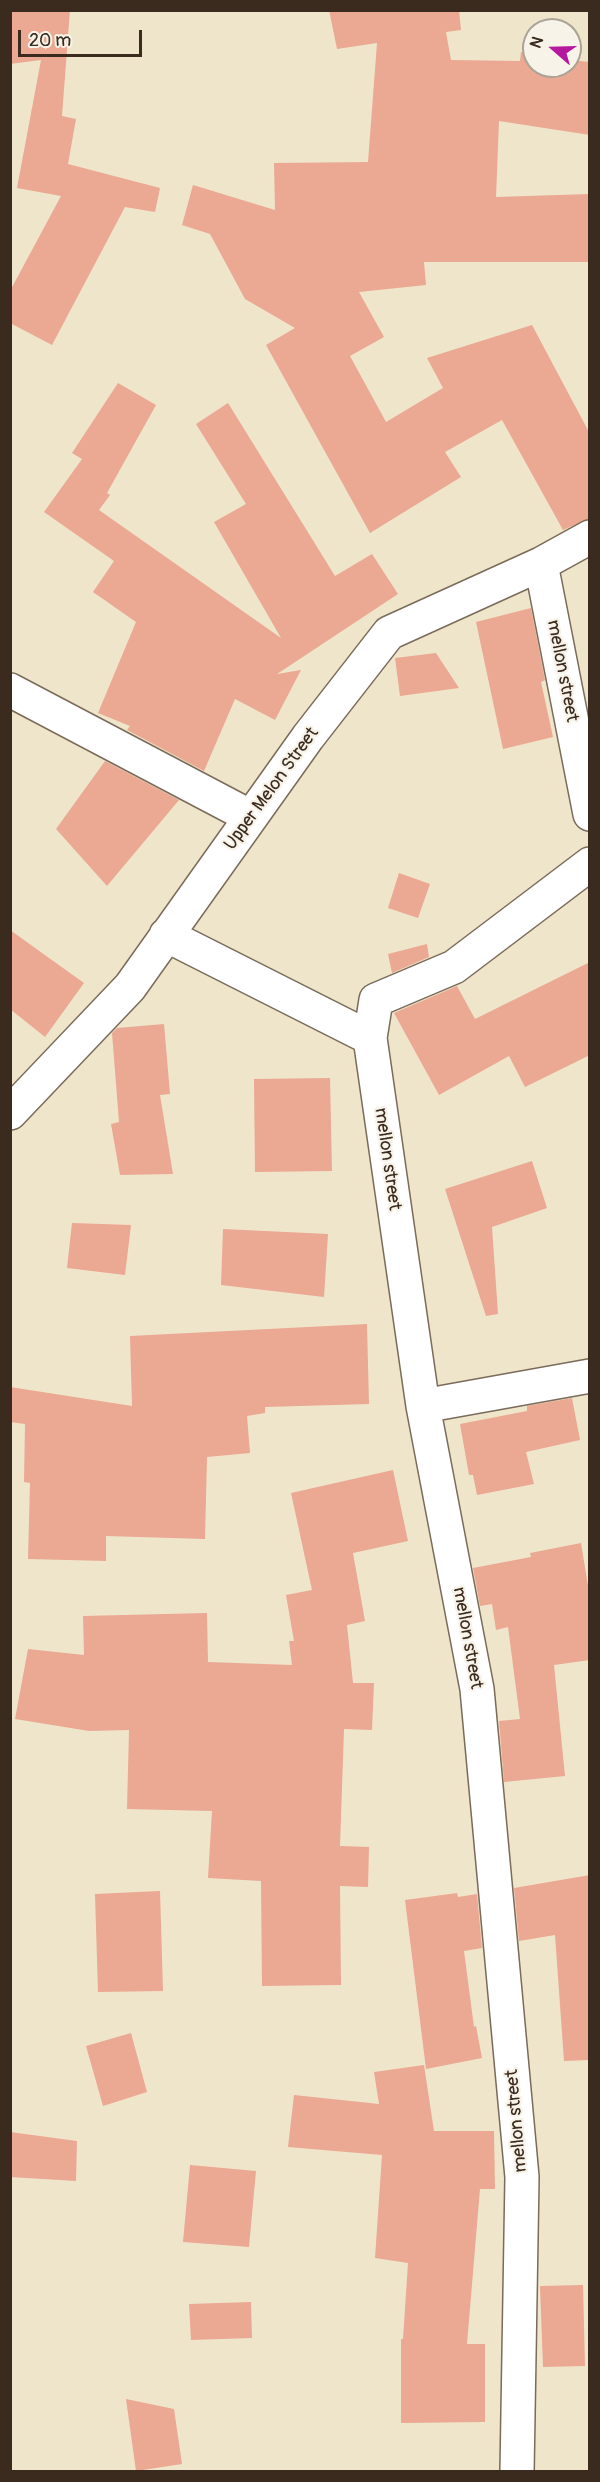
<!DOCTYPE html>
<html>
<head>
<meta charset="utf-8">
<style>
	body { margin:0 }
	#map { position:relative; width:600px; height:2482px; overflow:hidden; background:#efe5ca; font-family:Pangolin,sans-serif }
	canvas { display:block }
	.frame { position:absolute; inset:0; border:12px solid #3b2a1e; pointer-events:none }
	.north { position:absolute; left:522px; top:18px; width:60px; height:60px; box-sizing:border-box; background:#f7f3e8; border:2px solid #aca397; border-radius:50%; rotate:290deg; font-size:16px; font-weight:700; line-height:24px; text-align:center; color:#3b2a1e }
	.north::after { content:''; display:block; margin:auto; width:21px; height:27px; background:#b5179e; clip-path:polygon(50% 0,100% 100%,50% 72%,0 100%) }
	.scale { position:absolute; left:18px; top:30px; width:124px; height:27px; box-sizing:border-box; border:3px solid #3b2a1e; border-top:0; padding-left:8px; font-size:18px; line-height:21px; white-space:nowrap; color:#3b2a1e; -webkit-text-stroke:4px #f7f3e8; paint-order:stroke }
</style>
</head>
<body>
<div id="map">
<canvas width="600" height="2482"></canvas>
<div class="frame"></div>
<div class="north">N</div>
<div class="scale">20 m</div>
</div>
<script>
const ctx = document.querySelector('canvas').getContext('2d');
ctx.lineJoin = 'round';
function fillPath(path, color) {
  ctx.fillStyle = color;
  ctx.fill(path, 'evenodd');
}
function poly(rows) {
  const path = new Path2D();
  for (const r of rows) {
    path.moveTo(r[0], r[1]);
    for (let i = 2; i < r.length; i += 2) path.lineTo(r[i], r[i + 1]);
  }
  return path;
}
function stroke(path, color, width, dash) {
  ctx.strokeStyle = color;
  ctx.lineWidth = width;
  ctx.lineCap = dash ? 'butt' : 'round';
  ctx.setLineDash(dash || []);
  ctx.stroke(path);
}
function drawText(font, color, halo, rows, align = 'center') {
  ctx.font = font + ' Pangolin,sans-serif';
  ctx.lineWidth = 4.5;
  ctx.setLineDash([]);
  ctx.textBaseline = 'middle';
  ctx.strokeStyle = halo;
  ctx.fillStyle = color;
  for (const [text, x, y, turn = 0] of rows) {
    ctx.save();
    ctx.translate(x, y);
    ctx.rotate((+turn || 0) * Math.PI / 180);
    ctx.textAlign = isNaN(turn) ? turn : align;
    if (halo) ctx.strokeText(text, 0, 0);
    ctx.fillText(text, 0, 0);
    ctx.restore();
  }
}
const building = poly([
	[10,10,70,10,62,116,76,119,68,164,160,188,155,212,125,207,52,345,10,323,10,291,61,196,17,188,41,60,10,64],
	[329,10,459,10,461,30,446,32,451,60,520,61,521,52,534,54,534,66,570,66,570,60,590,62,590,135,499,121,496,197,590,194,590,262,424,262,426,285,359,292,384,337,350,356,386,422,443,388,427,358,532,325,590,434,590,518,563,530,502,420,445,452,461,477,370,533,266,345,295,328,245,299,210,234,182,225,193,185,275,210,274,163,368,162,377,43,337,49],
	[118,383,156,405,107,493,110,495,99,510,281,638,214,522,246,504,196,424,228,403,335,576,372,554,398,594,277,674,301,670,275,720,235,699,204,771,127,730,130,726,98,713,136,622,93,592,114,561,44,512,82,459,72,453],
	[531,608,545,680,541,682,553,737,503,749,476,622],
	[436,653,459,688,400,696,395,658],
	[105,761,179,800,107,886,56,829],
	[399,873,430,884,418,918,388,908],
	[10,930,84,983,45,1037,10,1009],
	[427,944,429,957,392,973,388,954],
	[590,962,590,1055,525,1087,509,1056,439,1095,394,1013,457,986,475,1019],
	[164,1024,170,1094,160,1095,173,1174,120,1175,111,1124,119,1122,112,1033,117,1028],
	[330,1078,332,1171,255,1172,254,1079],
	[532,1161,547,1208,492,1227,498,1314,486,1316,445,1189],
	[72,1223,131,1225,125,1275,67,1268],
	[223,1229,328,1234,324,1297,221,1285],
	[367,1324,369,1404,265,1407,265,1413,247,1416,250,1453,207,1457,205,1539,106,1536,106,1561,28,1559,30,1483,24,1482,25,1424,10,1422,10,1387,132,1406,130,1336],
	[572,1398,580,1440,526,1452,534,1484,477,1495,473,1475,469,1475,460,1424,527,1411,527,1406],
	[393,1470,408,1541,353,1553,365,1621,347,1625,353,1683,374,1683,372,1730,344,1729,340,1846,369,1847,368,1887,340,1886,341,1985,262,1986,261,1881,208,1878,212,1811,127,1809,129,1730,89,1731,15,1719,28,1649,84,1655,83,1616,207,1613,208,1662,292,1665,289,1641,294,1641,286,1595,312,1590,291,1493],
	[581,1543,590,1598,590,1660,554,1665,565,1776,504,1782,499,1721,520,1719,508,1627,496,1630,492,1604,480,1606,473,1568,531,1557,530,1553],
	[590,1875,590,2060,564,2061,555,1935,519,1941,514,1888],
	[160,1891,163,1991,98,1992,95,1894],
	[457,1893,458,1897,477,1894,482,1948,464,1951,474,2027,476,2026,482,2058,426,2069,405,1900],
	[131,2033,147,2092,103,2106,86,2046],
	[424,2065,434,2131,494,2131,495,2189,480,2189,467,2344,485,2344,485,2422,401,2423,401,2339,403,2339,408,2263,375,2258,382,2155,288,2147,294,2095,379,2104,374,2072],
	[10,2132,77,2141,76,2181,10,2177],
	[190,2165,256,2171,249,2247,183,2242],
	[583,2285,585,2366,543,2367,540,2286],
	[251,2302,252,2338,191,2340,189,2304],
	[126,2399,174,2409,182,2464,136,2471]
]);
const street = poly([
	[541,564,590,814],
	[10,690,251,817],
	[166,935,370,1038,423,1406,477,1689,522,2177,517,2472],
	[370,1038,376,1000,454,967,590,864],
	[10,1113,130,987,308,737,389,633,541,564,590,537],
	[423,1406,590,1376]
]);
const streetNames = [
	["mellon street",562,671,79],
	["Upper Melon Street",272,789,-54],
	["mellon street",387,1159,82],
	["mellon street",467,1638,80],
	["mellon street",517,2121,-95]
];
fillPath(building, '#eba893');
stroke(street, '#7a6b5a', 36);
stroke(street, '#fff', 33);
drawText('18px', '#3b2a1e', '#f7f3e8', streetNames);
</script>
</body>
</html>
